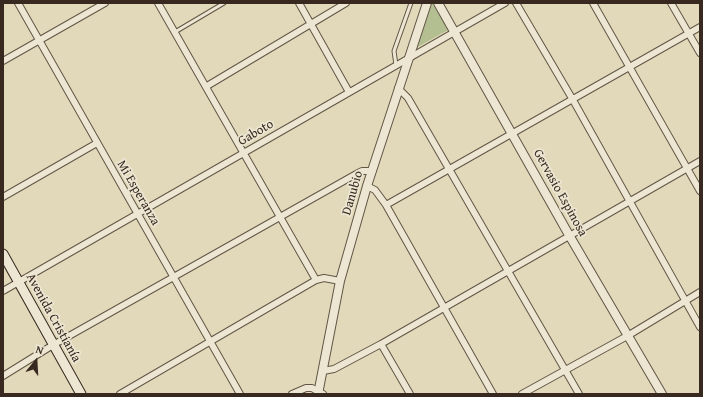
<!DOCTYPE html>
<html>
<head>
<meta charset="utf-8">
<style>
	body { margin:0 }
	#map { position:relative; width:703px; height:397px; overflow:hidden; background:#e2d9ba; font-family:"Gentium Book Plus",serif }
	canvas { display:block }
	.frame { position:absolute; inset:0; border:4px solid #382920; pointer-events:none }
	.north { position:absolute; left:16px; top:341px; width:40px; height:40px; -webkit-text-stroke:3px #ece6d2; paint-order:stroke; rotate:18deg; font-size:11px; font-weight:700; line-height:16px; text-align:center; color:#382920 }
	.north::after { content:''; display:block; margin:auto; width:14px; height:18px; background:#382920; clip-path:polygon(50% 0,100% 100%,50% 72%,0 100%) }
</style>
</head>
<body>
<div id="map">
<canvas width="703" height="397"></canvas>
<div class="frame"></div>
<div class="north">N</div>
</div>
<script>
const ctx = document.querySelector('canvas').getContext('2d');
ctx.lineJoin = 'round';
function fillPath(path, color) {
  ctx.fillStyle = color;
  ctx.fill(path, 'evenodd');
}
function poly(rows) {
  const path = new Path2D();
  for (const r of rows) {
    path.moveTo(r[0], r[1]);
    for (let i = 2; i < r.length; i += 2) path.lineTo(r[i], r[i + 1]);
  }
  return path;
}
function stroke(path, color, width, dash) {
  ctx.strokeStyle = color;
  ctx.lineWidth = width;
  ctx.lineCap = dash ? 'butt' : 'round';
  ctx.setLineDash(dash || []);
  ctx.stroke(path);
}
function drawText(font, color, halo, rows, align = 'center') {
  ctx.font = font + ' "Gentium Book Plus",serif';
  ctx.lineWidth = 3.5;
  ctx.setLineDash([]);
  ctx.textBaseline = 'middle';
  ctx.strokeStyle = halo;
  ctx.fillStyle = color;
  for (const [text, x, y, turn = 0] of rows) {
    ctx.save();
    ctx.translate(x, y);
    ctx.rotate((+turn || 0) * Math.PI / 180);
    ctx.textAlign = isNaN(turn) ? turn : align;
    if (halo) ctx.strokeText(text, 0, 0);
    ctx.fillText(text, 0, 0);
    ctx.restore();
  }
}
const green = poly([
	[432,3,448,28,448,30,416,48]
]);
const service = poly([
	[175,32,224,3],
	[396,65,394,51,411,3]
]);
const minor = poly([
	[18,3,240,394],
	[158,3,316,280],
	[299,3,349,92],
	[516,3,573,100,700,327],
	[593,3,700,191],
	[671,3,700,53],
	[3,61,105,3],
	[207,86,346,3],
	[398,88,408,98,579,394],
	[367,186,375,190,386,205,493,394],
	[3,197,97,143],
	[386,205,700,27],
	[3,291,505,3],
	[381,344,410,394],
	[323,371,334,369,381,344,700,161],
	[3,376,53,345,358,173,362,171,372,171],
	[120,394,316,280,324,278,340,281],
	[292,394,306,388,312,388,323,394],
	[522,394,629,335,700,292]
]);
const tertiary = poly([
	[438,3,569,235,662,394],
	[318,394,340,281,367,186,427,3]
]);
const secondary = poly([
	[3,254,81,394]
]);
const streetNames = [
	["Gaboto",256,133,-30],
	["Mi Esperanza",138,193,60],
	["Danubio",353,193,-74],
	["Gervasio Espinosa",560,193,61],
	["Avenida Cristianía",53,318,61]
];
fillPath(green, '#b3bf90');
stroke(service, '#625546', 5);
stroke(minor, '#625546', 8);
stroke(tertiary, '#625546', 10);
stroke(secondary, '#382920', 11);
stroke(service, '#ece6d2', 3);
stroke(minor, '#ece6d2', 6);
stroke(tertiary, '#ece6d2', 8);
stroke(secondary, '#ece6d2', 9);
drawText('13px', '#382920', '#ece6d2', streetNames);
</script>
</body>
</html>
